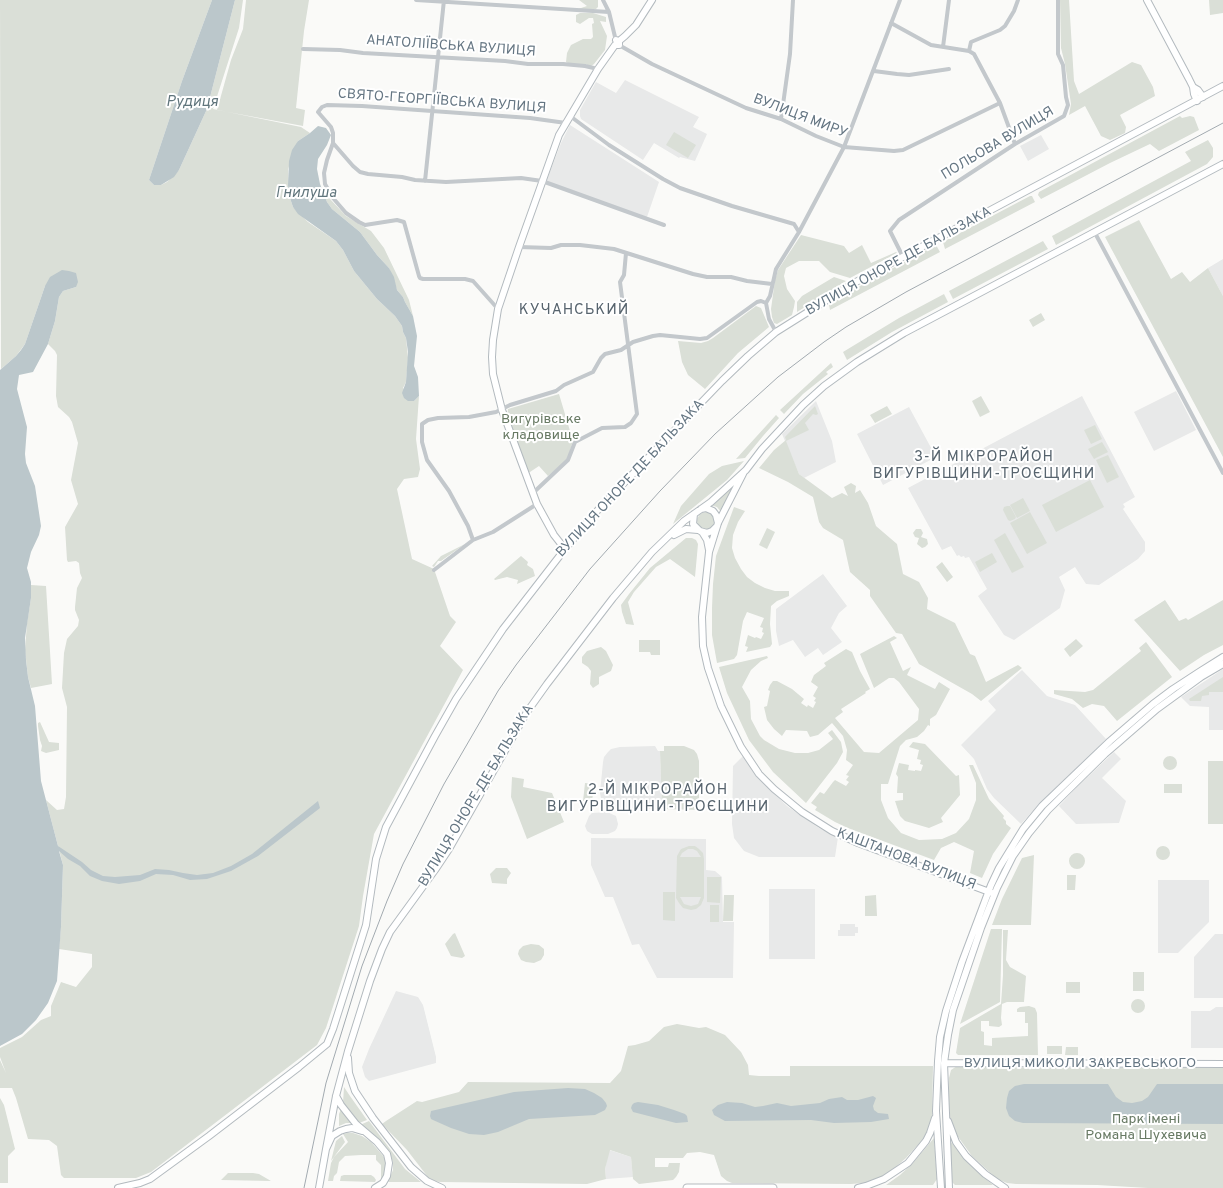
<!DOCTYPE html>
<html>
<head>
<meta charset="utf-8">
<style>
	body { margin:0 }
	canvas { display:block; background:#fafaf8 }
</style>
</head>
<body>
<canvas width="1223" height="1188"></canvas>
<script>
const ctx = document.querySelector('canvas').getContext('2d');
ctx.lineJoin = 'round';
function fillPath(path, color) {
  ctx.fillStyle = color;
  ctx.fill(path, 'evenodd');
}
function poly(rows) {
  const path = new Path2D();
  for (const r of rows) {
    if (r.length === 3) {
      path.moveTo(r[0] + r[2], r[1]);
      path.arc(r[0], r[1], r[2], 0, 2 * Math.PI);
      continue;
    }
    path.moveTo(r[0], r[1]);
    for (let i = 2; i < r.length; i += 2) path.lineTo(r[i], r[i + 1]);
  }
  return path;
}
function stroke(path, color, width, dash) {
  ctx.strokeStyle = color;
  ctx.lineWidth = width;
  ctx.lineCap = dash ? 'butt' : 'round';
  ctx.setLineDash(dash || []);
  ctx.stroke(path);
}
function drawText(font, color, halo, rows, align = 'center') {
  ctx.font = font + ' Overpass,sans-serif';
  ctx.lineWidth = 4;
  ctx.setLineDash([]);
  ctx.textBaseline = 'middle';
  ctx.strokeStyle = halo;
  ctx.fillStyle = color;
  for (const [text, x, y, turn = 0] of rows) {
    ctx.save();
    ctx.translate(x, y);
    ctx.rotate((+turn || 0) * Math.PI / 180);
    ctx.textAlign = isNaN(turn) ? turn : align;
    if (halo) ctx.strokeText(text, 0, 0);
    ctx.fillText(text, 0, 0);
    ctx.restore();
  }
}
const built = poly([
	[625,80,699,117,693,127,707,134,695,161,680,157,679,158,654,143,643,160,581,119,580,116,580,110,596,82,616,93],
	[570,125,659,182,647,217,546,182,561,143],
	[1041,135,1049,149,1028,161,1020,146],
	[1223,259,1223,296,1208,268],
	[1176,391,1196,430,1154,451,1134,412],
	[1082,396,1135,497,1123,504,1125,507,1123,509,1145,542,1145,551,1138,559,1099,585,1086,584,1075,567,1059,577,1065,590,1060,608,1014,640,1004,635,978,596,987,589,969,557,965,558,964,556,961,557,959,555,957,556,951,546,942,550,908,488],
	[816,401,832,441,836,462,804,478,799,474,782,434],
	[909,407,936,457,883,485,857,434],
	[823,574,847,606,839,613,831,628,842,642,823,655,818,648,805,657,793,640,779,646,776,631,776,609],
	[1223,669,1223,730,1209,730,1209,707,1190,706,1181,697],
	[1022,670,1047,696,1075,705,1106,739,1041,802,1021,824,994,798,987,789,974,759,961,745,996,710,988,701],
	[655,746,658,751,660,751,662,809,610,809,606,805,601,798,600,793,603,762,604,757,608,752,611,749,620,747],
	[1114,752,1121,759,1102,778,1126,801,1119,823,1076,824,1059,806,1078,786],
	[743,756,757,777,787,806,819,828,838,837,835,857,759,857,744,851,734,838,732,824,733,766],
	[607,812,616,816,618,824,617,828,615,831,608,834,592,834,587,831,585,826,589,816,592,813],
	[591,838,706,839,706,870,715,871,722,877,723,922,734,922,733,978,657,978,639,944,632,945,613,897,605,897,591,865],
	[1158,880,1209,880,1209,922,1178,953,1158,953],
	[769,889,815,889,815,959,769,959],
	[840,924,855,924,855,927,858,927,858,933,855,933,855,936,838,936,838,930,840,930],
	[1215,934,1223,934,1223,998,1194,998,1194,957],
	[396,991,418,997,423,1005,436,1057,436,1063,369,1081,365,1077,362,1067,369,1049],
	[1216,1007,1223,1007,1223,1048,1191,1048,1191,1011,1210,1011],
	[609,1150,631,1157,633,1177,606,1179,605,1169]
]);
const green = poly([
	[0,0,212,0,182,81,149,180,154,185,161,185,167,182,179,170,207,109,235,0,243,0,239,28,213,109,301,127,310,133,298,141,288,169,289,195,293,207,308,222,336,241,343,250,354,271,377,299,395,316,402,326,403,332,406,338,408,358,406,382,403,388,414,401,419,396,416,439,420,469,418,477,404,479,397,489,412,559,434,569,450,616,456,622,440,646,463,670,374,834,363,896,359,926,326,1028,317,1045,151,1172,136,1178,64,1178,61,1175,57,1146,49,1140,28,1139,16,1098,12,1088,0,1088,0,1060,6,1073,0,1057,0,1048,22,1037,41,1020,51,1016,51,1006,61,982,76,987,92,967,92,954,59,949,61,927,63,865,46,800,57,810,64,809,66,797,67,707,62,688,64,653,67,639,78,626,79,620,75,610,75,607,77,588,82,578,80,573,79,563,76,561,68,562,67,560,65,527,78,504,71,480,78,443,72,422,69,417,58,407,56,396,57,355,55,351,48,344,55,321,59,297,63,291,76,287,45,286,25,344,16,356,1,369],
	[246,0,309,0,304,31,296,108,305,110,303,126,217,110,231,60,243,29],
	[579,0,598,0,598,7,596,9,578,9,587,6],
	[1060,0,1069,0,1074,81,1079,94,1132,62,1141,65,1153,87,1155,96,1120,115,1126,127,1125,133,1110,140,1101,136,1085,106,1069,115,1071,104,1065,64,1061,48],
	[1209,0,1223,0,1223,13,1210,15],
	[580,13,593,13,606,17,606,22,600,21,607,36,605,50,594,64,590,67,586,64,570,64,566,62,567,53,571,45,583,39,591,39,593,37,592,24,594,23,593,18,589,18,580,24,576,22,576,15],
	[1180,116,1182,118,1190,116,1194,117,1199,130,1159,151,1150,144,1110,163,1041,199,1038,195,1039,192],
	[674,132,696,145,688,158,666,145],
	[1208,140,1213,148,1213,157,1207,164,1056,245,1052,236,1191,161,1185,152],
	[321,187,324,189,330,199,346,216,371,231,384,248,409,300,413,316,405,302,403,297,397,290,389,268,377,255,360,232,332,209,327,202],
	[1030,196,1032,196,1035,202,945,249,943,242],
	[1139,220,1171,279,1182,272,1190,282,1208,268,1223,296,1223,457,1105,237],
	[801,235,844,246,849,253,862,245,871,263,896,252,897,253,850,278,830,272,819,261,799,261,786,268,784,276,787,289,795,301,794,307,792,315,777,324,774,323,772,317,771,309,775,280,778,270],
	[1043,241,1048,249,953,299,949,291],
	[936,245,940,252,830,310,829,305,865,283],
	[834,277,846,281,797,312,797,302,802,296],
	[944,294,948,302,892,332,847,360,843,352,899,318],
	[756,306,761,308,769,327,738,353,705,389,688,375,682,362,678,341,701,343,708,341,713,338],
	[1041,313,1045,320,1033,327,1029,320],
	[831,363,833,367,826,372,828,374,803,394,784,414,780,410],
	[559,394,573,441,567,460,548,476,539,466,527,474,507,417,508,409],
	[981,396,990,412,980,417,972,401],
	[815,406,818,414,816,415,813,414,805,423,809,430,786,441,799,474,832,498,842,493,848,496,844,487,851,483,856,486,855,493,860,490,868,503,876,526,897,544,903,574,919,582,928,598,927,609,955,623,970,654,975,656,986,682,1018,665,1022,668,981,701,972,694,919,664,902,634,896,633,870,596,870,590,850,572,843,540,823,528,819,522,813,497,788,482,759,468,774,450,786,440,785,437],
	[887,406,892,414,875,423,870,415],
	[776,415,779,418,763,436,745,458,736,459],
	[1095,425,1102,439,1091,444,1084,430],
	[1102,442,1108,452,1094,459,1088,449],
	[1108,455,1119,477,1107,483,1096,460],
	[744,461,727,480,673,524,681,506,709,474,722,466],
	[1090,480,1104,507,1056,532,1042,505],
	[735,483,721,512,717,507,710,505],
	[1023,498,1030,511,1017,518,1010,505],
	[1007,506,1010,506,1016,517,1015,519,1010,521,1008,520,1003,510,1004,507],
	[734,507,745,511,738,522,733,535,732,548,735,558,741,569,747,577,755,583,765,588,775,591,789,591,789,596,777,601,771,606,770,624,772,644,770,647,746,652,748,647,745,646,748,635,755,638,756,637,761,639,764,633,762,632,763,628,760,627,764,618,747,612,743,621,737,655,734,659,717,663,712,635,712,608,713,584,716,556],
	[1030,512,1047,543,1027,554,1010,523],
	[706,521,9],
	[767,528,775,532,767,549,759,545],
	[916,529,921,529,923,533,921,537,927,539,928,544,925,547,922,548,917,544,919,538,915,537,913,533],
	[1005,533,1024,567,1012,573,994,540],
	[686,538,692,538,696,540,698,544,695,577,670,559,656,567,634,592,628,602,634,625,626,624,622,612,621,605,629,594,650,568],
	[465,544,441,561,438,561,434,567,432,566,441,556],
	[992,553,997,562,980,572,975,562],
	[521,556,528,562,527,565,533,569,535,576,517,584,518,580,507,577,495,580,494,579],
	[942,562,953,577,947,582,936,567],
	[31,585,46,586,52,684,31,688,28,677,25,650,27,623,31,598],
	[1165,600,1179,621,1186,618,1188,620,1223,600,1223,645,1204,655,1180,671,1134,620],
	[894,636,897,638,890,642,903,671,911,667,907,675,935,689,939,682,950,689,936,715,930,719,930,726,928,725,924,731,917,737,906,740,900,746,888,784,881,784,881,800,888,818,901,833,919,840,942,839,956,833,969,819,976,800,976,783,969,765,973,765,989,799,1004,816,1003,818,1006,821,1006,824,1011,828,993,854,982,878,970,873,974,851,954,842,941,848,934,860,848,828,835,822,815,810,817,807,811,803,820,792,824,794,833,782,835,780,846,786,849,782,846,780,849,776,846,775,853,765,846,760,847,750,843,736,832,723,818,735,810,737,807,731,786,730,782,736,774,729,767,720,764,707,767,706,770,691,768,690,770,685,773,681,777,681,792,689,804,699,801,703,807,707,808,705,813,708,816,702,814,701,816,698,813,696,818,687,811,682,814,675,826,666,824,663,846,649,852,652,860,671,870,689,865,692,866,693,841,709,843,712,835,718,864,752,879,753,918,720,919,709,899,682,894,678,889,678,874,688,860,654],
	[1076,639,1083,646,1070,657,1064,649],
	[639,640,660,640,660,655,651,655,650,652,639,652],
	[1146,642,1172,677,1117,721,1104,706,1092,704,1083,708,1072,699,1054,694,1054,690,1085,692,1093,690,1141,651,1139,648],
	[601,647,606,651,613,665,611,671,599,677,599,684,593,688,590,684,591,671,588,667,582,663,582,657,587,651],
	[767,656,768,658,761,661,751,670,742,687,750,701,751,719,760,736,764,740,779,749,795,753,808,753,819,750,833,739,828,733,832,730,841,742,843,752,837,763,806,803,773,772,749,740,727,693,719,667],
	[1223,677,1223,692,1209,692,1209,695,1202,696,1201,701,1190,701,1189,699],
	[40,722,49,742,59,743,59,750,46,753,41,751,42,746,40,740,38,726,38,723],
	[913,742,925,744,956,776,959,775,960,795,941,818,943,822,929,828,905,821,900,816,895,801,903,800,903,793,897,793,898,777,896,774,899,763,909,765,908,770,915,771,915,770,921,771,923,765,920,764,921,760,917,759,919,750,909,747],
	[664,746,684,746,694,750,697,754,699,761,699,810,662,809,660,751,664,751],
	[1170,763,7],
	[1208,761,1223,761,1223,824,1208,824],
	[512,777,524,779,523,787,552,793,564,822,527,839,511,797],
	[585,783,594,784,592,802,583,801],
	[1164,784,1182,784,1182,793,1164,793],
	[1163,853,7],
	[689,846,695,846,699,849,703,853,704,859,704,898,701,905,696,909,691,910,683,908,679,903,676,898,677,856,681,849],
	[688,849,693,849,697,851,701,857,680,857,682,853],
	[680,897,701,897,698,904,691,906,684,904],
	[1077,861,8],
	[1034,855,1031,925,992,925,1002,899,1022,858],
	[496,868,507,868,511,873,507,879,507,884,492,883,490,874],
	[1067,875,1076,875,1075,890,1067,890],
	[707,877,721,877,720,903,707,902],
	[663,892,675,892,675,921,663,920],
	[724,895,734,895,733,921,723,921],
	[876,895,877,916,865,916,865,896],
	[710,905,719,905,719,922,710,922],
	[991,929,1002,929,1000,1002,960,1024],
	[1003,930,1008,930,1006,960,1010,967,1026,976,1024,1002,1007,1002,1002,1004,1001,1018,1002,1025,999,1027,989,1026,989,1021,981,1021,981,1031,984,1032,984,1045,992,1046,992,1038,1028,1036,1028,1023,1025,1023,1025,1012,1017,1012,1017,1009,1020,1007,1029,1006,1035,1008,1037,1013,1038,1055,958,1055,956,1053,960,1028,1001,1004,1003,975],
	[455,933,465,956,462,958,451,956,445,944,453,934],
	[531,944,539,945,544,949,544,955,541,960,534,963,526,962,521,960,518,954,519,950,523,946],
	[1133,972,1144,972,1144,991,1133,991],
	[1066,982,1080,982,1080,993,1066,993],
	[1138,1006,7],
	[677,1024,699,1028,706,1027,725,1035,741,1052,748,1065,749,1075,759,1076,790,1076,790,1066,933,1066,932,1119,926,1136,906,1158,888,1174,864,1183,851,1184,732,1183,727,1181,721,1176,714,1155,700,1152,687,1153,683,1158,655,1158,655,1167,668,1167,669,1163,680,1163,679,1172,676,1177,673,1180,639,1184,633,1179,631,1157,610,1150,605,1169,606,1179,587,1184,441,1182,431,1181,407,1150,382,1124,386,1121,417,1101,422,1102,459,1092,468,1082,610,1083,621,1071,628,1046,635,1045,649,1041,664,1027],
	[1047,1046,1062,1046,1062,1054,1047,1054],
	[1066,1047,1078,1047,1078,1055,1065,1055],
	[957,1066,1042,1068,1223,1068,1223,1188,1148,1188,1097,1185,1016,1184,1007,1183,997,1179,972,1156,956,1134,951,1123,949,1109,949,1078,951,1070],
	[344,1087,350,1096,367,1120,359,1123,343,1103],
	[0,1098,4,1105,15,1149,8,1156,8,1183,0,1183],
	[341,1109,352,1123,346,1123,339,1126,339,1114],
	[369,1121,405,1169,421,1182,388,1182,393,1170,393,1163,391,1156,387,1148,378,1138,360,1125],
	[347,1133,353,1133,362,1136,371,1142,384,1157,386,1161,386,1170,384,1176,381,1181,381,1165,376,1160,376,1155,361,1155,345,1156,339,1162,337,1173,334,1176,333,1181,328,1181,331,1163,334,1157,348,1142,343,1134],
	[342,1136,345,1142,331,1161,336,1141],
	[934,1138,937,1179,933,1185,886,1185,900,1175,912,1164],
	[949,1140,981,1175,993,1185,955,1185,952,1182],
	[228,1173,253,1173,259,1174,271,1181,221,1180],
	[344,1175,371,1175,374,1177,376,1180,375,1182,340,1181,341,1176]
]);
const water = poly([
	[212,0,235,0,207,109,179,170,174,177,161,185,154,185,149,180,182,81],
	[318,126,326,128,331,135,327,145,318,159,317,169,320,184,327,202,332,209,360,232,377,255,389,268,394,277,397,290,403,297,405,302,413,316,417,336,414,366,418,377,419,396,414,401,408,401,404,398,402,393,406,382,408,352,406,338,403,332,402,326,395,316,377,299,354,271,343,250,336,241,298,214,293,207,289,195,288,185,289,161,292,150,298,141,310,133],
	[62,270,69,271,76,273,78,282,76,287,63,291,59,297,55,321,48,344,33,372,19,375,17,389,27,427,25,454,26,463,35,486,41,526,39,535,31,552,27,568,31,582,31,598,25,638,26,660,28,677,35,706,41,781,58,846,82,862,91,870,103,876,115,877,140,875,155,869,169,870,183,873,197,875,213,873,231,866,252,854,318,801,320,808,258,856,231,871,207,879,190,880,173,875,156,874,140,881,119,884,102,881,90,876,80,866,68,859,59,851,63,865,61,927,57,981,48,1003,36,1020,22,1034,0,1046,0,370,16,356,21,350,25,344,45,286,50,277],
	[1024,1084,1108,1084,1116,1097,1123,1102,1132,1103,1142,1101,1148,1097,1157,1084,1223,1084,1223,1124,1023,1123,1015,1121,1009,1116,1006,1108,1007,1098,1009,1091,1015,1086],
	[568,1088,585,1089,594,1093,602,1098,606,1103,607,1106,605,1110,595,1115,529,1119,498,1132,484,1135,469,1134,451,1128,433,1120,431,1119,430,1116,431,1111,514,1092],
	[873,1096,876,1098,873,1106,874,1110,878,1113,888,1114,889,1119,871,1122,834,1123,811,1120,725,1121,714,1115,712,1110,718,1105,727,1102,742,1103,755,1107,763,1106,777,1103,791,1106,820,1103,829,1099,842,1097,847,1100,858,1100],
	[638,1102,658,1105,674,1110,685,1114,687,1116,688,1122,676,1123,633,1112,631,1108,632,1105,634,1103]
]);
const street = poly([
	[416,0,609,12],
	[603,0,609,12,616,41],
	[891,23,931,45,969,51,974,54,1000,103,1015,144],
	[619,45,652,64,746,108,781,119,816,136,844,147,894,151,903,150,1000,103],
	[943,47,949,0],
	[303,49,340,50,363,53,505,61,528,64,563,64,585,66,598,69],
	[969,51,971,42,1000,30,1005,26,1014,11,1018,0],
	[874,71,897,74,909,75,949,69],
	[570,116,609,145,663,179,680,188,732,206,794,224,799,232],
	[781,119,790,54,793,0],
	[333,143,353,166,360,172,368,174,402,177,415,180,446,182,521,178,542,181,664,225],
	[425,181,444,0],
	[1095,233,1223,473],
	[519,247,551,248,561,245,580,245,614,249,693,274,707,277,731,277,747,281,772,284],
	[903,257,890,231,899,220,1015,144,1064,116,1068,105,1066,97,1063,65,1058,54,1058,0],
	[498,309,473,281,465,279,423,279,420,278,419,276,404,222,397,220,365,225,359,222,346,213,333,198,325,184,324,173,327,160,333,143,333,133,331,127,318,112,322,107,327,105,362,106,530,118,566,123],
	[776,332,769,319,766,303,770,296,776,269,799,232,844,147,900,0],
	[533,493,568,460,575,442,602,428,625,427,631,423,637,414,620,282,624,275,626,253],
	[537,504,493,532,473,540,468,526,449,491,427,460,422,442,422,424,428,420,438,418,469,417,496,412,510,405,556,391,564,385,593,372,601,358,605,354,621,350,633,342,653,336,660,335,700,339,707,338,757,302,761,301,766,303],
	[434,570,473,540]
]);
const secondary = poly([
	[1147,0,1189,79,1193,87,1198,90,1203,97],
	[616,40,619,41,625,36,636,25,652,0],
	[1193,87,1194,94,1197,101],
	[743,474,718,523,709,552,702,617,703,646,708,668,721,706,741,747,759,774,774,789,802,812,832,831,858,843,992,893],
	[701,509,706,508,713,511,716,515,718,523],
	[694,514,693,524,700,531,707,533,712,531,716,527],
	[702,532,707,540,709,550],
	[674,535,686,529,698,530],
	[565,549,554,535,537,504,502,410,493,374,492,357,493,340,498,309,519,247,559,135,598,69,615,45,619,45,619,41],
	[348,1058,349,1073,355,1091,373,1118,411,1167,427,1181,442,1188],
	[944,1063,1223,1064],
	[336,1096,341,1105,356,1124,377,1142,387,1154,389,1163,387,1176,383,1183,375,1188],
	[948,1121,956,1142,966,1156,985,1174,1005,1188],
	[326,1149,336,1096,348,1051,370,981,382,949,390,932,435,870,449,849,527,712,547,684,613,598,652,552,684,521,711,502,746,470,762,449,803,405,824,386,857,362,904,333,1223,164],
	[118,1188,140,1183,150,1179,209,1136,299,1067,327,1044,333,1029,366,925,376,859,386,827,435,736,456,699,503,629,565,549,596,512,722,381,748,356,776,332,854,283,1223,86],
	[319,1188,326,1149,332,1136,340,1131,346,1129,352,1128,362,1131],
	[858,1188,866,1186,884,1179,908,1163,926,1141,930,1133,935,1118],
	[941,1188,936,1111,938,1061,940,1037,946,1011,962,962,991,885,999,868,1023,829,1042,806,1110,741,1153,704,1173,689,1199,672,1223,657],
	[949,1188,944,1063,948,1035,953,1010,981,928,997,888,1013,856,1029,833,1048,810,1105,754,1157,709,1201,677,1223,664]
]);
const primary = poly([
	[687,1188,773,1188]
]);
const tram = poly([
	[304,1188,326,1083,362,966,387,901,403,864,444,784,498,691,516,665,590,569,660,491,715,434,778,377,824,342,846,327,906,292,1223,123]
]);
const streetNames = [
	["АНАТОЛІЇВСЬКА ВУЛИЦЯ",451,47,4],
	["СВЯТО-ГЕОРГІЇВСЬКА ВУЛИЦЯ",442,102,4],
	["ВУЛИЦЯ МИРУ",800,117,21],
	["ПОЛЬОВА ВУЛИЦЯ",998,144,-31],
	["ВУЛИЦЯ ОНОРЕ ДЕ БАЛЬЗАКА",899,262,-29],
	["ВУЛИЦЯ ОНОРЕ ДЕ БАЛЬЗАКА",631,479,-47],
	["ВУЛИЦЯ ОНОРЕ ДЕ БАЛЬЗАКА",477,796,-59],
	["КАШТАНОВА ВУЛИЦЯ",906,860,21],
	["ВУЛИЦЯ МИКОЛИ ЗАКРЕВСЬКОГО",1080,1064]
];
const parkNames = [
	["Вигурівське",541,420],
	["кладовище",541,436],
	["Парк імені",1146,1120],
	["Романа Шухевича",1146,1136]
];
const waterNames = [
	["Рудиця",192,103],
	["Гнилуша",306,194]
];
const neighbourhoodNames = [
	["КУЧАНСЬКИЙ",574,311],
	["3-Й МІКРОРАЙОН",984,458],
	["ВИГУРІВЩИНИ-ТРОЄЩИНИ",984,475],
	["2-Й МІКРОРАЙОН",658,791],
	["ВИГУРІВЩИНИ-ТРОЄЩИНИ",658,808]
];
fillPath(built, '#e8e9e9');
fillPath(green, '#dadfd7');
fillPath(water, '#bbc7cb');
stroke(secondary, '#b3babf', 8);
stroke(primary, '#b5babe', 9);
stroke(street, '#c3c8cc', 4);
stroke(secondary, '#fff', 6);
stroke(primary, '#fff', 7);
stroke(tram, '#a2aab0', 1);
drawText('14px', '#657683', '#fff', streetNames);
drawText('14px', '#687a64', '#fff', parkNames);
drawText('italic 15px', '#60757c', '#fff', waterNames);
ctx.letterSpacing = '1px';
drawText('15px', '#57646e', '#fff', neighbourhoodNames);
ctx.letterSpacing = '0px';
</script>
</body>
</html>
